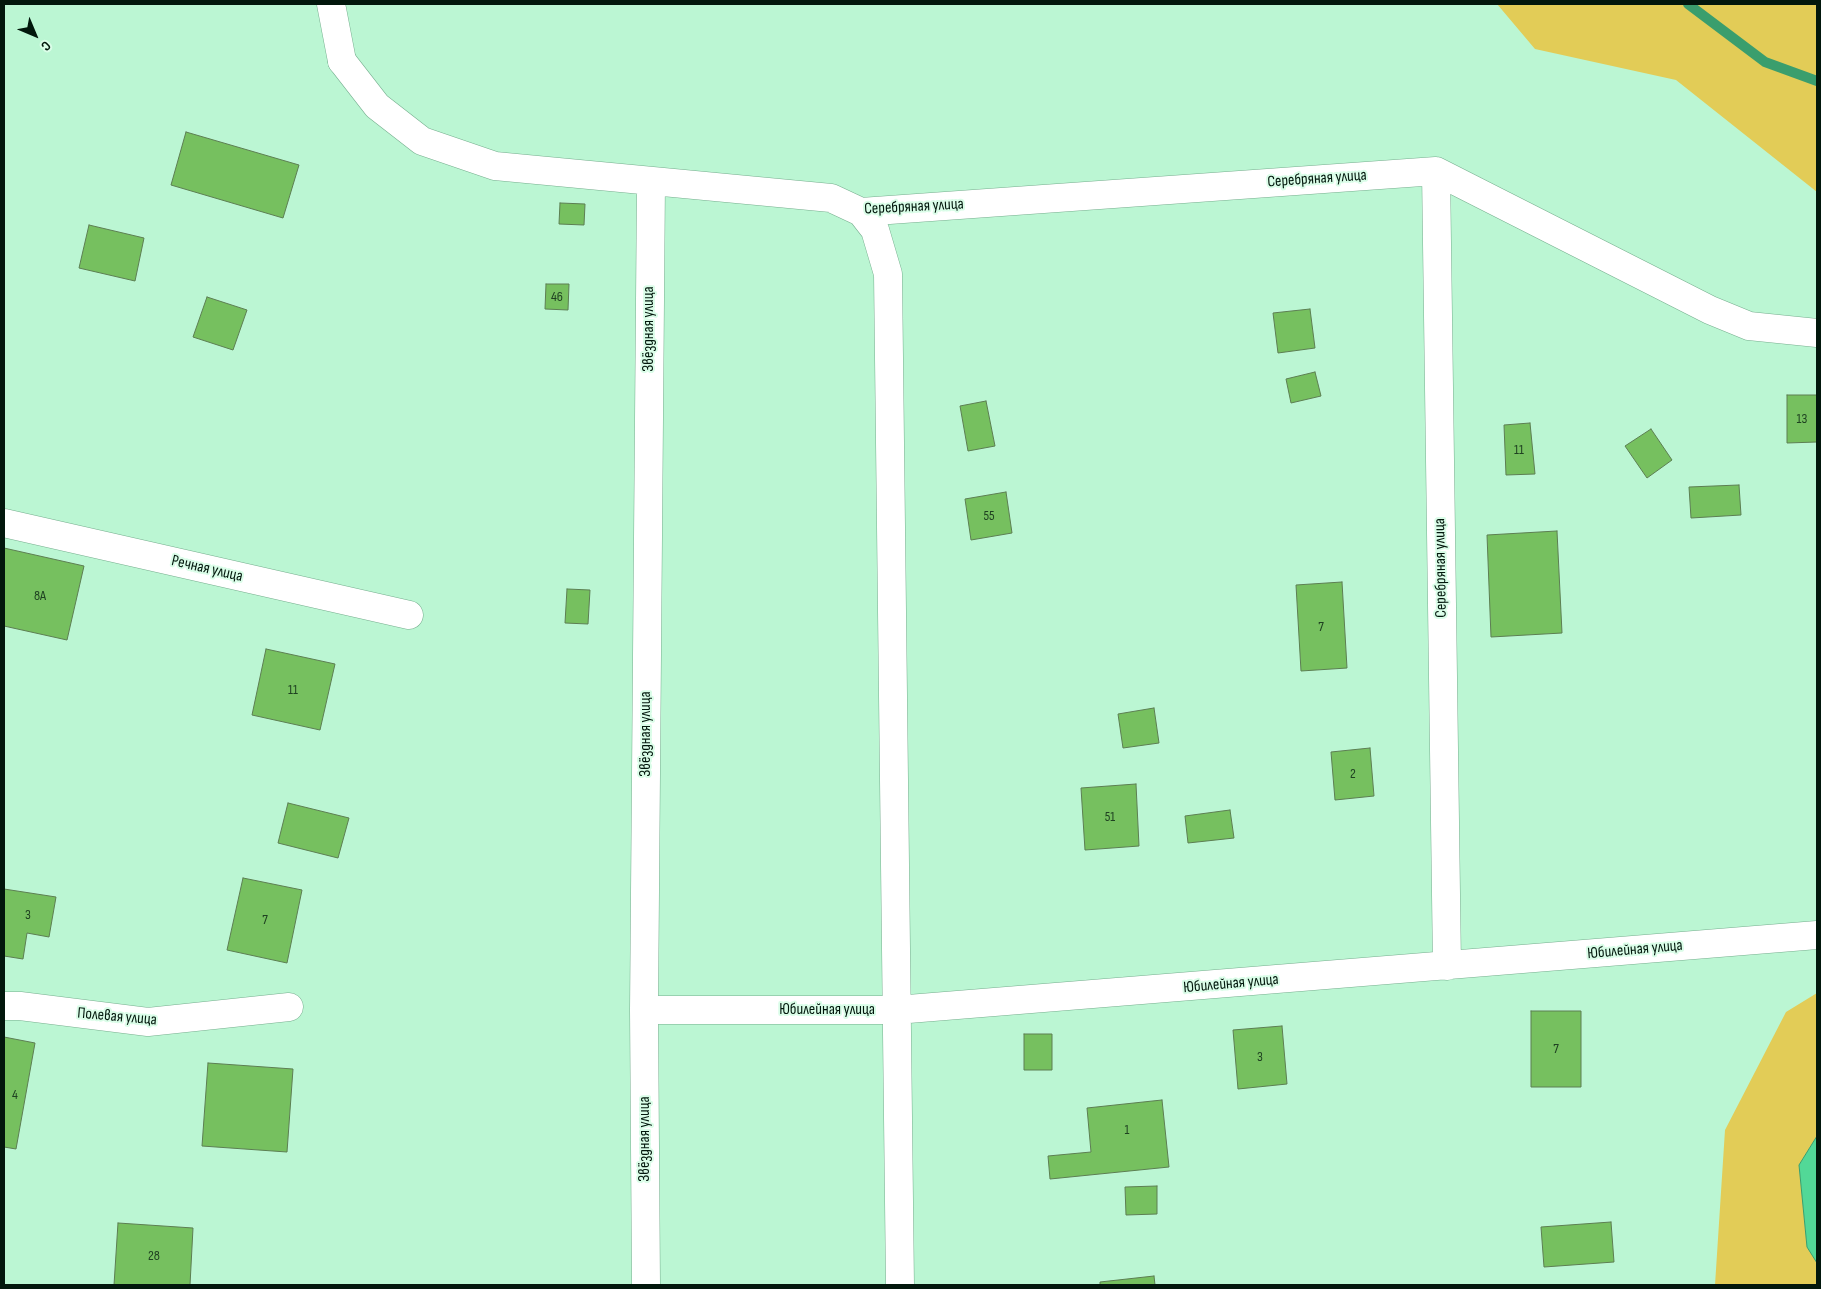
<!DOCTYPE html>
<html>
<head>
<meta charset="utf-8">
<style>
	body { margin:0 }
	#map { position:relative; width:1821px; height:1289px; overflow:hidden; background:#bbf6d3; font-family:"Sofia Sans Condensed",sans-serif }
	canvas { display:block }
	.frame { position:absolute; inset:0; border:5px solid #02170c; pointer-events:none }
	.north { position:absolute; left:10px; top:10px; width:50px; height:50px; -webkit-text-stroke:4px #dafde8; paint-order:stroke; rotate:135deg; font-size:14px; font-weight:700; line-height:20px; text-align:center; color:#02170c }
	.north::after { content:''; display:block; margin:auto; width:18px; height:22px; background:#02170c; clip-path:polygon(50% 0,100% 100%,50% 72%,0 100%) }
</style>
</head>
<body>
<div id="map">
<canvas width="1821" height="1289"></canvas>
<div class="frame"></div>
<div class="north">С</div>
</div>
<script>
const ctx = document.querySelector('canvas').getContext('2d');
ctx.lineJoin = 'round';
function fillPath(path, color) {
  ctx.fillStyle = color;
  ctx.fill(path, 'evenodd');
}
function poly(rows) {
  const path = new Path2D();
  for (const r of rows) {
    path.moveTo(r[0], r[1]);
    for (let i = 2; i < r.length; i += 2) path.lineTo(r[i], r[i + 1]);
  }
  return path;
}
function stroke(path, color, width, dash) {
  ctx.strokeStyle = color;
  ctx.lineWidth = width;
  ctx.lineCap = dash ? 'butt' : 'round';
  ctx.setLineDash(dash || []);
  ctx.stroke(path);
}
function drawText(font, color, halo, rows, align = 'center') {
  ctx.font = font + ' "Sofia Sans Condensed",sans-serif';
  ctx.lineWidth = 4;
  ctx.setLineDash([]);
  ctx.textBaseline = 'middle';
  ctx.strokeStyle = halo;
  ctx.fillStyle = color;
  for (const [text, x, y, turn = 0] of rows) {
    ctx.save();
    ctx.translate(x, y);
    ctx.rotate((+turn || 0) * Math.PI / 180);
    ctx.textAlign = isNaN(turn) ? turn : align;
    if (halo) ctx.strokeText(text, 0, 0);
    ctx.fillText(text, 0, 0);
    ctx.restore();
  }
}
const green = poly([
	[1497,4,1817,4,1817,192,1676,80,1535,49],
	[1817,993,1817,1136,1799,1165,1807,1247,1817,1263,1817,1285,1715,1285,1725,1130,1786,1012]
]);
const water = poly([
	[1817,1136,1817,1263,1807,1247,1799,1165,1817,1136]
]);
const stream = poly([
	[1688,4,1765,62,1817,81]
]);
const building = poly([
	[186,132,299,165,283,218,171,185,186,132],
	[560,203,585,204,584,225,559,224,560,203],
	[89,225,144,238,135,281,79,268,89,225],
	[546,284,569,284,568,310,545,309,546,284],
	[207,297,247,310,233,350,193,337,207,297],
	[1310,309,1315,348,1278,353,1273,313,1310,309],
	[1315,372,1321,396,1291,403,1286,379,1315,372],
	[1787,395,1817,395,1817,442,1787,443,1787,395],
	[986,401,995,446,968,451,960,406,986,401],
	[1530,423,1535,474,1506,475,1504,425,1530,423],
	[1651,429,1672,460,1647,478,1625,446,1651,429],
	[1739,485,1741,515,1691,518,1689,487,1739,485],
	[1006,492,1012,533,971,540,965,499,1006,492],
	[1557,531,1562,633,1491,637,1487,535,1557,531],
	[4,548,84,566,67,640,4,626,4,548],
	[1342,582,1347,668,1301,671,1296,585,1342,582],
	[567,589,590,590,588,624,565,623,567,589],
	[266,649,335,664,320,730,252,715,266,649],
	[1154,708,1159,743,1123,748,1118,714,1154,708],
	[1370,748,1374,796,1335,800,1331,752,1370,748],
	[1136,784,1139,846,1085,850,1081,788,1136,784],
	[288,803,349,818,338,858,278,843,288,803],
	[1230,810,1234,838,1188,843,1185,816,1230,810],
	[243,878,302,890,287,963,227,950,243,878],
	[4,889,56,897,49,937,27,933,23,959,4,956,4,889],
	[1531,1011,1581,1011,1581,1087,1531,1087,1531,1011],
	[1282,1026,1287,1084,1238,1089,1233,1030,1282,1026],
	[1024,1034,1052,1034,1052,1070,1024,1070,1024,1034],
	[4,1037,35,1043,16,1149,4,1147,4,1037],
	[208,1063,293,1069,287,1152,202,1146,208,1063],
	[1162,1100,1169,1167,1050,1179,1048,1156,1091,1152,1087,1108,1162,1100],
	[1157,1186,1157,1214,1126,1215,1125,1187,1157,1186],
	[1611,1222,1614,1262,1544,1267,1541,1227,1611,1222],
	[118,1223,193,1228,190,1285,114,1285,118,1223],
	[1154,1276,1155,1285,1100,1285,1100,1282,1154,1276]
]);
const minor = poly([
	[342,61,377,106,422,141,495,166,831,198,861,212,1436,171,1710,310,1749,326,1817,333],
	[1436,171,1447,966],
	[861,212,875,230,888,274,900,1285],
	[4,523,409,615],
	[4,1006,20,1006,148,1022,289,1007],
	[644,1010,896,1010,1817,935],
	[646,1285,644,1010,651,182]
]);
const tertiary = poly([
	[331,4,342,61]
]);
const numberNames = [
	["46",557,297],
	["13",1802,419],
	["11",1519,450],
	["55",989,516],
	["8А",40,596],
	["7",1321,627],
	["11",293,690],
	["2",1353,774],
	["51",1110,817],
	["3",28,915],
	["7",265,920],
	["7",1556,1049],
	["3",1260,1057],
	["4",15,1095],
	["1",1127,1130],
	["28",154,1256]
];
const streetNames = [
	["Серебряная улица",1317,179,-4],
	["Серебряная улица",914,207,-3],
	["Звёздная улица",649,329,-90],
	["Серебряная улица",1441,568,-91],
	["Речная улица",207,569,13],
	["Звёздная улица",646,734,-90],
	["Юбилейная улица",1635,950,-5],
	["Юбилейная улица",1231,984,-5],
	["Юбилейная улица",827,1010],
	["Полевая улица",117,1017,5],
	["Звёздная улица",645,1139,-90]
];
fillPath(green, '#e2cc57');
fillPath(water, '#52d897');
stroke(water, '#3a9e6d', 1);
stroke(stream, '#3a9e6d', 10);
fillPath(building, '#76c05f');
stroke(building, '#5c7e52', 1);
stroke(minor, '#76ae8e', 29);
stroke(tertiary, '#76ae8e', 29);
stroke(minor, '#fff', 28);
stroke(tertiary, '#fff', 28);
drawText('14px', '#1f4121', null, numberNames);
drawText('16px', '#02170c', '#dafde8', streetNames);
</script>
</body>
</html>
